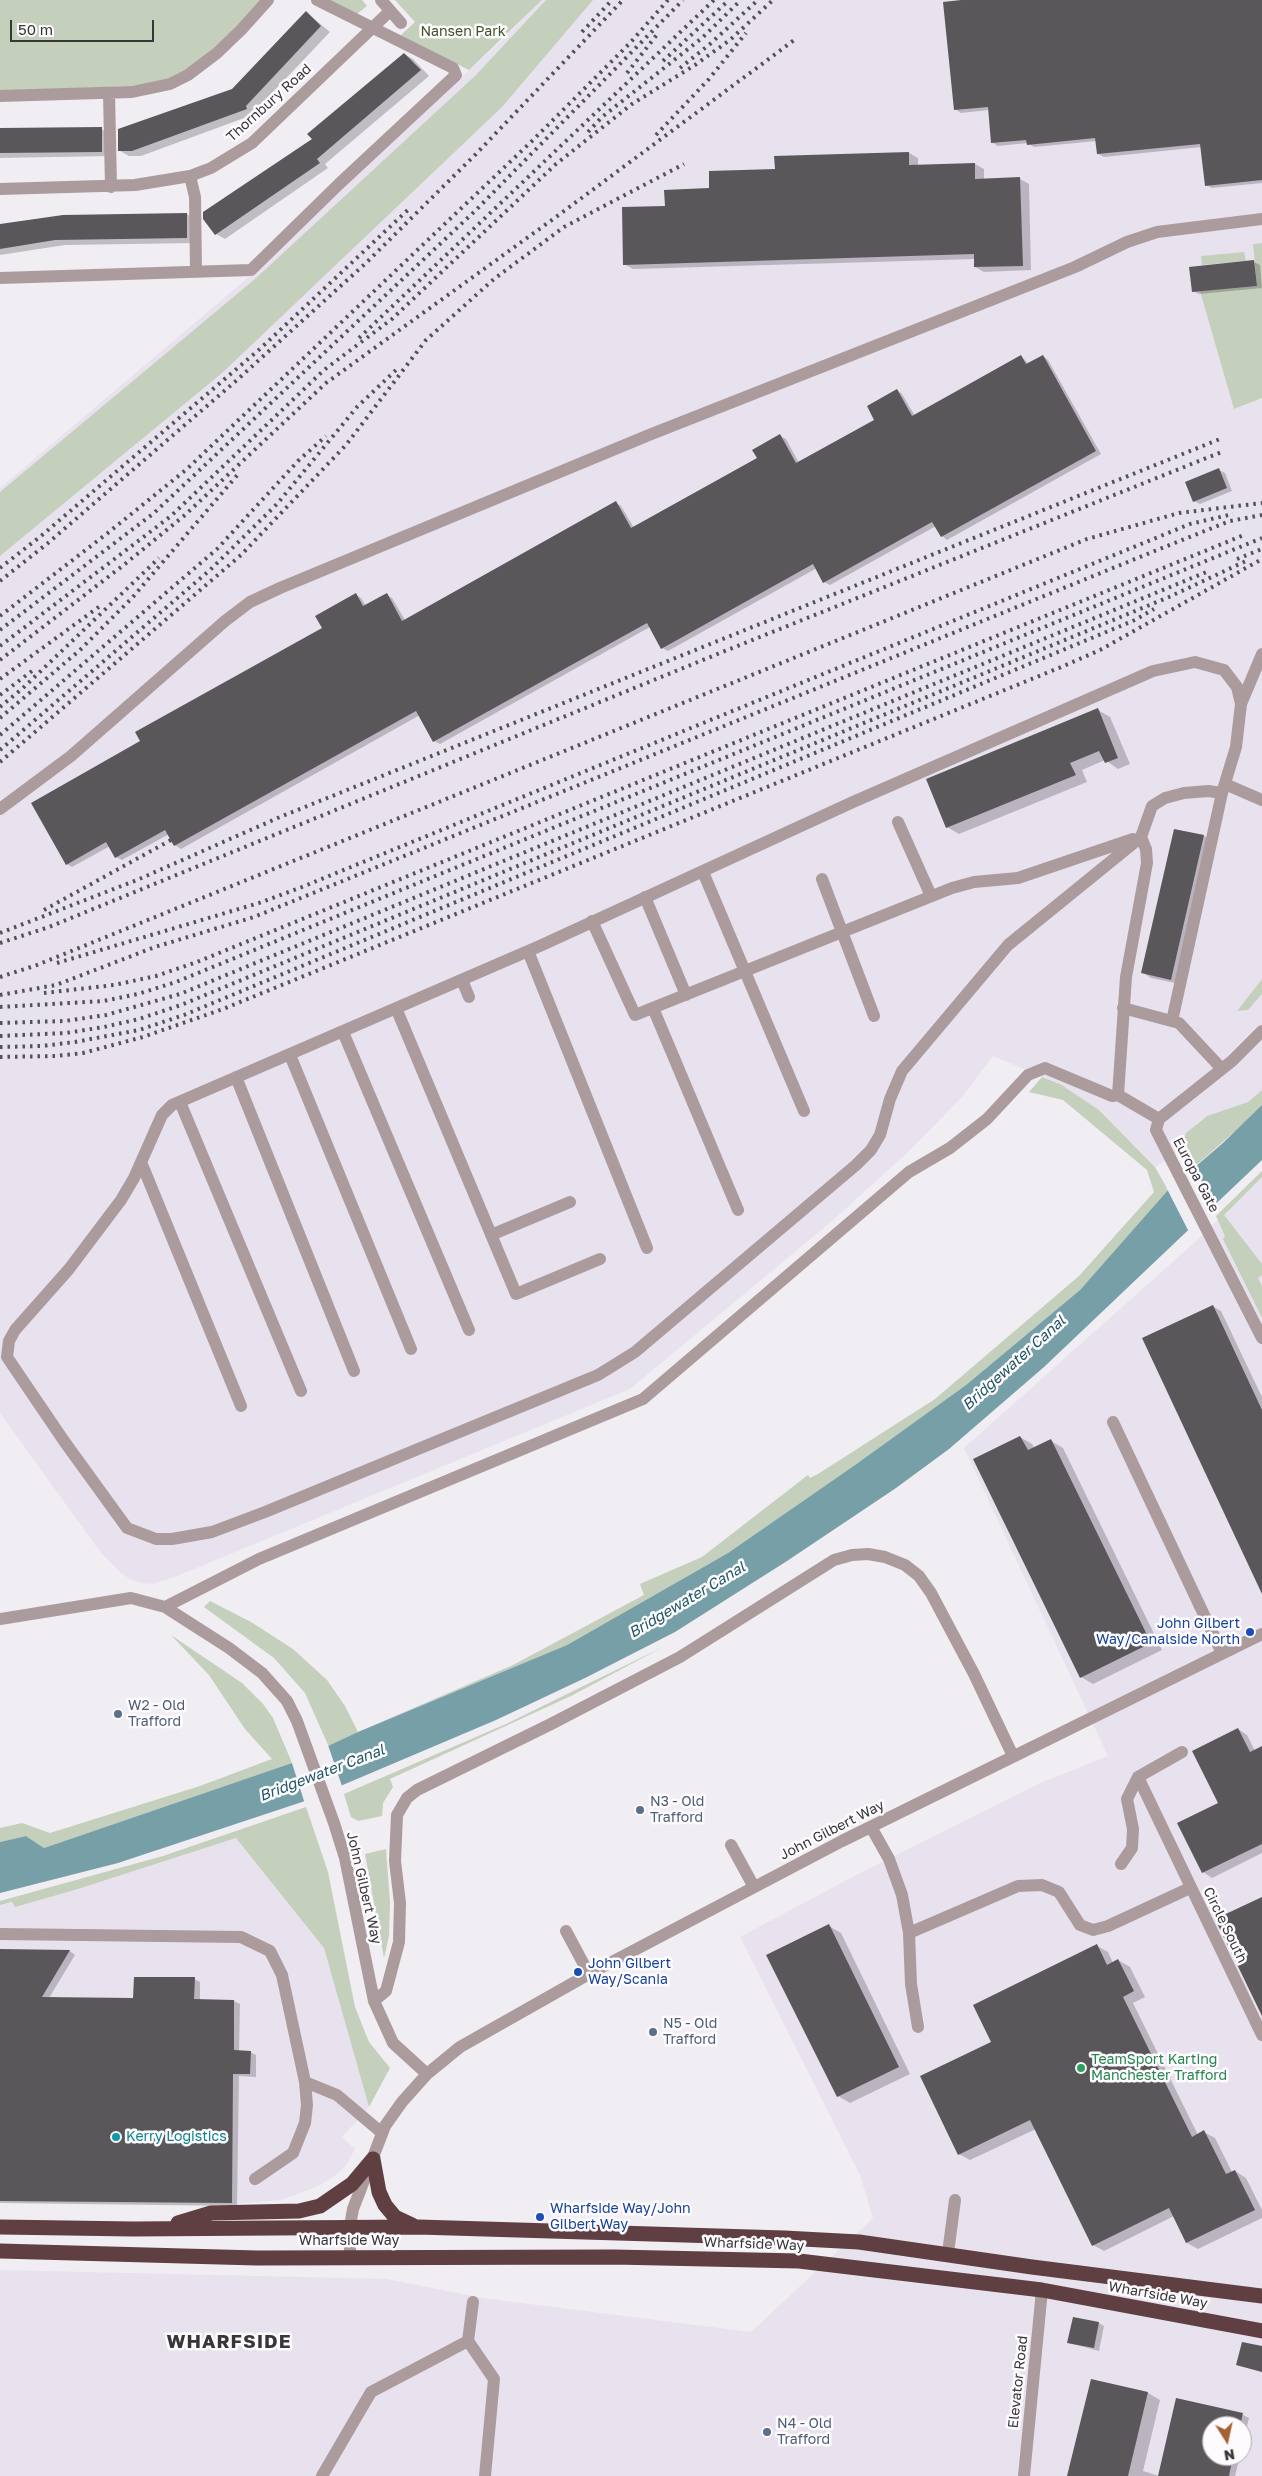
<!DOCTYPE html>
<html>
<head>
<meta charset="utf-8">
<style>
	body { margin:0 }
	#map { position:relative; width:1262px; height:2476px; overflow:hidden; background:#f0edf3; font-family:"Golos Text",sans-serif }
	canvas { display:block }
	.north { position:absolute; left:1202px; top:2416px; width:50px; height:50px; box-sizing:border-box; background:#fdfbfe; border:1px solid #aeacaf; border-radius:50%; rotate:170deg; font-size:14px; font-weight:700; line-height:20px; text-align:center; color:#373638 }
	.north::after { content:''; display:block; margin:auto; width:18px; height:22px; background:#a56231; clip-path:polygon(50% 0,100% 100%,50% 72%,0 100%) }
	.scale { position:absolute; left:10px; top:20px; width:144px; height:22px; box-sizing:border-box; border:2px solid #373638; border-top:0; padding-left:6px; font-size:15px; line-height:18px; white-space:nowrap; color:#373638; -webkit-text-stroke:4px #fdfbfe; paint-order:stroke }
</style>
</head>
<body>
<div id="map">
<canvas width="1262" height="2476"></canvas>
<div class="north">N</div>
<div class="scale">50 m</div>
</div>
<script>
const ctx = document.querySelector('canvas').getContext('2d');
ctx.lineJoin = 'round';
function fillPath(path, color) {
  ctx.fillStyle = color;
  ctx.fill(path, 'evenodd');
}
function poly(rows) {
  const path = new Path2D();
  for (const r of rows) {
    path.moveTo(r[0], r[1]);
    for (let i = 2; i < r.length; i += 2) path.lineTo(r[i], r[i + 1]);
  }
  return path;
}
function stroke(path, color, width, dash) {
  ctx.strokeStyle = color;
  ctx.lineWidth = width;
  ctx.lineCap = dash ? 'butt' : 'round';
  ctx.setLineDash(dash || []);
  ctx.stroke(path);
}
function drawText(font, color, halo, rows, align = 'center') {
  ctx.font = font + ' "Golos Text",sans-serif';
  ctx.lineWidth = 5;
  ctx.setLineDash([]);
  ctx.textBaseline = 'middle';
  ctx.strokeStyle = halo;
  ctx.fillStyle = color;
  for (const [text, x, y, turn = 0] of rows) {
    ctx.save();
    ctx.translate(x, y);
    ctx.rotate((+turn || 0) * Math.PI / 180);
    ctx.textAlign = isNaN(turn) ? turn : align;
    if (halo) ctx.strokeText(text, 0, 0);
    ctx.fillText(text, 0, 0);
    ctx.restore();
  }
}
const built = poly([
	[542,0,1262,0,1262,243,1253,244,1257,286,1234,409,1262,398,1262,979,1237,1011,1248,1010,1262,994,1262,1090,1248,1102,1207,1116,1200,1121,1192,1128,1184,1139,1186,1146,1156,1167,1099,1110,1060,1084,993,1056,962,1097,908,1152,832,1221,630,1389,177,1576,153,1584,141,1583,130,1579,120,1572,101,1553,0,1413,0,488,251,275,342,186,499,43],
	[1262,1177,1262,2476,0,2476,0,2270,387,2279,482,2298,751,2332,873,2218,860,2175,740,1937,860,1873,1040,1783,1108,1756,964,1448,1195,1242],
	[1212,2426,1242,2426,1242,2456,1212,2456],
	[236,1838,324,1948,369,2107,342,2137,355,2149,345,2167,332,2178,316,2187,281,2200,232,2204,0,2201,0,1905,13,1902,14,1906,78,1889]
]);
const green = poly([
	[0,0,262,0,238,28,181,75,150,85,0,92],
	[328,0,362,0,367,6,357,14],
	[395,0,542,0,469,70,400,36,415,22],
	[546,0,593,0,502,107,222,373,0,556,0,492,255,279,476,75],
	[1262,243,1262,398,1234,409,1200,291,1257,286,1253,244],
	[1244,252,1246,261,1202,265,1201,256],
	[1262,979,1262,994,1248,1010,1237,1011],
	[1042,1077,1060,1084,1099,1110,1155,1167,1168,1190,1080,1290,966,1385,855,1465,728,1553,567,1645,358,1732,329,1747,305,1693,274,1658,204,1607,210,1601,251,1622,293,1649,327,1680,345,1706,358,1732,513,1665,644,1595,640,1584,702,1557,808,1475,810,1478,818,1474,935,1399,1079,1276,1154,1192,1147,1170,1063,1100,1029,1092],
	[1262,1090,1262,1105,1255,1114,1195,1166,1186,1146,1184,1139,1186,1133,1207,1116,1248,1102],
	[1262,1171,1262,1177,1224,1215,1262,1264,1262,1275,1258,1278,1262,1286,1262,1318,1223,1239,1225,1236,1216,1216],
	[171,1635,242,1683,263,1704,273,1718,292,1763,44,1848,26,1836,0,1842,0,1828,22,1823,50,1833,200,1786,272,1759,245,1729,209,1675],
	[663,1647,571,1696,390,1779,393,1787,383,1803,382,1816,358,1821,351,1817,344,1794,506,1724],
	[306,1807,328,1872,355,2007,369,2042,390,2068,369,2107,324,1948,236,1838,78,1889,15,1907,12,1902,0,1905,0,1901,163,1856],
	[386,1849,390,1903,389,1936,384,1958,365,1854]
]);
const water = poly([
	[1262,1105,1262,1160,1044,1367,949,1449,896,1488,787,1561,675,1632,585,1678,496,1720,305,1801,118,1863,0,1893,0,1842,26,1836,44,1848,292,1763,358,1732,567,1645,728,1553,855,1465,966,1385,1080,1290,1168,1190,1223,1143]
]);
const pier = poly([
	[1194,1164,1214,1211,1190,1234,1166,1187],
	[328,1745,343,1789,305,1804,291,1760]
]);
const shadow = poly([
	[974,0,1262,0,1262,183,1212,188,1206,185,1202,147,1104,157,1098,154,1097,141,1034,147,1028,143,998,146,993,143,989,110,961,113,955,109],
	[306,12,330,32,254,112,255,114,141,156,129,156,120,151,233,90],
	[404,54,413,59,429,76,325,164,328,168,225,239,216,234],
	[0,129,101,129,110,134,111,156,0,158],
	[909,153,918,158,918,166,975,164,984,169,984,180,1020,179,1029,184,1031,270,984,272,975,267,975,259,633,269,624,264,666,207,710,189,776,170],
	[187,214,196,220,196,243,65,245,0,255,0,225],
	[1254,262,1260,265,1262,288,1199,294,1193,291],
	[1021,356,1029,364,1043,356,1048,360,1101,454,947,540,942,536,936,526,830,585,824,582,817,568,668,651,662,648,650,627,440,744,434,741,420,715,181,849,175,845,169,834,122,860,116,857,110,846,72,867,67,864,142,742,324,628,356,595,361,598,366,606,387,595,392,598,405,620,616,503,621,506,634,528,759,459,780,436,786,439,799,463,876,420,897,390,902,394,915,416],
	[1219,470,1225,473,1232,491,1200,504,1194,501],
	[1098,710,1110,717,1130,764,1118,769,1105,760,1082,770,1087,782,959,834,947,827],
	[1175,830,1204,836,1213,842,1180,984,1151,978,1142,972],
	[1212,1306,1221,1311,1262,1397,1262,1589],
	[1020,1437,1032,1444,1035,1449,1051,1441,1063,1448,1162,1650,1093,1684,1081,1677],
	[1238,1729,1247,1735,1255,1751,1262,1747,1262,1853,1212,1878,1203,1872,1179,1824,1220,1804],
	[829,1926,841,1933,910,2074,850,2103,838,2096],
	[1097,1946,1108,1952,1113,1963,1118,1960,1130,1967,1145,1997,1133,2003,1198,2135,1204,2132,1215,2138,1232,2172,1235,2171,1246,2178,1262,2210,1262,2218,1198,2249,1187,2243,1174,2216,1104,2251,1093,2245,1036,2129,970,2160,959,2154,993,2042],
	[0,1950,70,1951,75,1955,49,1998,135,1999,194,1979,200,1982,200,2001,234,2001,240,2004,239,2052,250,2052,256,2055,256,2077,239,2076,237,2206,0,2203],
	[1099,2323,1104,2326,1099,2351,1069,2343],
	[1262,2347,1262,2372,1238,2365],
	[1092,2380,1148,2393,1160,2400,1143,2471,1159,2476,1068,2476],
	[1177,2399,1243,2415,1249,2418,1242,2446,1242,2426,1212,2426,1212,2456,1240,2456,1235,2476,1159,2476]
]);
const building = poly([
	[961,0,1262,0,1262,180,1205,186,1200,144,1097,154,1095,138,1027,145,1026,140,991,143,988,107,954,110,943,2],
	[306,11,321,26,246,106,247,109,132,151,118,151,118,129,232,89],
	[404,53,421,70,317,159,320,163,215,235,203,219,203,212,312,139,307,134],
	[102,127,102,152,0,153,0,128],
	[909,152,909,165,975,163,975,179,1020,177,1023,266,974,267,974,254,623,265,622,207,665,206,664,190,709,188,709,171,775,169,774,156],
	[187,213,187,238,55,240,0,249,0,224,63,215],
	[1254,260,1257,286,1192,292,1189,267],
	[1021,355,1026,364,1043,355,1096,451,941,537,932,522,823,583,813,564,661,649,647,623,433,742,416,711,174,846,165,830,115,858,106,842,66,865,31,803,140,741,135,732,322,628,315,616,356,593,363,606,387,593,402,621,616,501,631,528,757,458,752,450,780,434,796,463,874,420,867,406,897,389,912,416],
	[1219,468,1227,488,1193,502,1185,482],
	[1098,708,1118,758,1105,763,1099,751,1070,763,1076,775,946,828,926,779],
	[1174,829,1204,835,1171,980,1141,973],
	[1213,1305,1262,1410,1262,1594,1142,1338],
	[1020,1436,1028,1450,1051,1439,1151,1643,1080,1678,973,1459],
	[1238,1728,1250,1752,1262,1746,1262,1844,1202,1873,1177,1823,1218,1803,1192,1751],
	[1262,1897,1262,2016,1215,1919],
	[829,1924,899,2067,837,2097,766,1955],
	[1097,1944,1107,1965,1118,1959,1134,1991,1123,1997,1192,2137,1204,2130,1226,2174,1235,2170,1255,2210,1186,2243,1169,2208,1092,2246,1030,2120,958,2155,920,2076,991,2042,973,2005],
	[0,1949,70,1950,42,1997,133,1998,134,1977,195,1977,194,1999,234,2000,234,2050,251,2051,250,2074,233,2074,232,2203,0,2201],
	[1073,2317,1099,2322,1094,2348,1067,2343],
	[1242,2342,1262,2346,1262,2372,1236,2365],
	[1091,2379,1148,2392,1128,2476,1067,2476],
	[1176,2398,1243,2413,1240,2426,1212,2426,1212,2456,1233,2456,1229,2476,1158,2476]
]);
const minor = poly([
	[381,0,401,23],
	[109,93,111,187],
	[0,96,132,92,170,84,188,75,217,53,241,30,268,0],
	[190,176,195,197,196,271],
	[0,189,135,185,190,176,211,168,252,143,390,11],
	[0,278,251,270,339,184,456,75,453,68,317,0],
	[1241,704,1262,654],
	[1225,784,1262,800],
	[0,809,71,756,225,621,250,602,280,588,649,435,1075,267,1127,242,1157,232,1262,219],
	[898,822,931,896],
	[703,872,804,1111],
	[822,879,874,1016],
	[645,897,686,995],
	[592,921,635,1015,952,888,974,882,1018,878,1133,839],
	[528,951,647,1248],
	[462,980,469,997],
	[396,1008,516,1294,600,1259],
	[653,1008,738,1210],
	[1123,1008,1179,1023,1222,1069],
	[1172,1021,1222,793,1236,747,1241,704,1237,687,1224,670,1195,662,1153,671,853,802,542,945,172,1105,162,1115,134,1178,121,1200,69,1269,15,1330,9,1341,7,1357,64,1441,127,1528,156,1539,172,1539,212,1532,265,1512,598,1375,635,1352,856,1165,871,1150,880,1135,890,1099,902,1071,1008,945,1141,837,1152,806,1165,798,1184,793,1208,791,1222,793],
	[1262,1031,1232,1061,1159,1119,1156,1130,1262,1338],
	[343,1032,469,1330],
	[290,1055,411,1349],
	[236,1077,354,1371],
	[1118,1095,1126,977,1147,863,1146,849,1141,837],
	[180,1102,301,1391],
	[141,1162,241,1406],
	[491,1235,570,1202],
	[1113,1422,1222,1653],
	[165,1607,259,1559,643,1399,909,1172,950,1148,987,1119,1028,1075,1045,1068,1112,1096,1118,1095,1159,1119],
	[0,1619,131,1598,165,1607,229,1648,262,1673,287,1701,297,1721,334,1823,345,1858,374,2001,393,2043,427,2074],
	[1138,1777,1262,2035],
	[871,1827,889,1859,902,1895,909,1933,911,1984,918,2027],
	[731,1845,754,1887],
	[1121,1864,1132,1848,1133,1829,1127,1799,1138,1777,1182,1752],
	[566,1931,589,1974],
	[909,1933,1018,1886,1042,1885,1059,1892,1080,1925,1093,1930,1108,1926,1190,1888],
	[0,1934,241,1937,270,1951,282,1975,305,2082,307,2105,305,2123,293,2153,255,2179],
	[374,2001,386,1991,399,1942,400,1903,395,1861,397,1815,407,1798,417,1790,551,1724,680,1657,834,1560,852,1555,868,1554,885,1557,905,1565,919,1576,931,1593,974,1674,1013,1756],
	[305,2082,337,2095,382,2133],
	[948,2253,955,2200],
	[350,2258,350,2226,353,2209,385,2126,402,2102,427,2074,460,2047,589,1974,842,1841,1262,1634],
	[473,2302,468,2341,494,2379,485,2476],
	[322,2476,371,2392,468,2341],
	[1024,2476,1042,2290]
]);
const highway = poly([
	[373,2159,379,2192,385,2205,395,2217,412,2225],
	[178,2223,211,2213,299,2211,320,2206,352,2184,373,2159],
	[0,2227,133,2229,418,2227,784,2238,859,2242,1032,2267,1262,2296],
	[0,2251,257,2258,614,2257,799,2261,1042,2290,1262,2331]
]);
const rail = poly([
	[582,32,612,0],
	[663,61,729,0],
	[680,68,710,44,758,0],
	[627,73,659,32],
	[588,132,602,117,702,38,741,0],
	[656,135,709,79,746,33],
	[359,338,714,0],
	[1237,559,1262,549],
	[0,568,41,536,261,348,411,207],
	[0,581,48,543,237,380,366,263,476,154,623,0],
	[0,616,109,532,187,469,532,141,630,43,668,0],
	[0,630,154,513,475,211,683,0],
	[0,646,171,516,324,370,392,319,556,164,632,104,695,65,730,40,773,0],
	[0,660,125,564,185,515,326,383,556,217,797,38],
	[0,679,100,606],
	[0,695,36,668],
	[0,707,23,688,159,558],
	[0,718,80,650,132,598,240,472],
	[0,735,217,549,298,461,326,436],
	[0,750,210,570,277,504,357,407,396,370],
	[0,762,241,555,346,445,426,340,494,279,564,227,684,164],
	[44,910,171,840],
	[0,933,137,880,280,817,1220,439],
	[0,943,49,927,720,653,1224,451],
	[57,963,259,903,302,887,1190,524,1233,514],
	[0,977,37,965,1087,539,1179,513,1262,503],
	[44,993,114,985,156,976,197,962,1244,535],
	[0,995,56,985,155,947,254,917,1172,544,1230,521,1262,515],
	[0,1007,104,1001,138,994,176,982,1262,538],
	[0,1023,65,1021,106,1015,180,994,1209,571],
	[0,1036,66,1033,104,1027,139,1019,181,1005,1169,597,1246,561],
	[0,1047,42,1046,75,1042,139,1030,184,1015,1135,620,1154,609],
	[0,1057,56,1056,83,1053,143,1037,223,1009,1066,665,1100,650,1262,559]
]);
const markers = [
	[1250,1632,5,"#1a4fb4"],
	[118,1714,5,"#5c6f8a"],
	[640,1810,5,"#5c6f8a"],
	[578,1972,5,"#1a4fb4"],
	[653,2032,5,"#5c6f8a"],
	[1081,2068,5,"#2e9e5b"],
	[116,2137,5,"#0f9aa8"],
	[540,2217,5,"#1a4fb4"],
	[767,2432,5,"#5c6f8a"]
];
const parkNames = [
	["Nansen Park",463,32]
];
const streetNames = [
	["Thornbury Road",269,103,-42],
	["Europa Gate",1196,1175,62],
	["John Gilbert Way",832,1830,-27],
	["John Gilbert Way",364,1888,77],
	["Circle South",1225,1925,64],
	["Wharfside Way",349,2241],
	["Wharfside Way",754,2244,2],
	["Wharfside Way",1158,2295,10],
	["Elevator Road",1018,2382,-84]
];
const transitNames = [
	["John Gilbert",1240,1624,"right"],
	["Way/Canalside North",1240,1640,"right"],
	["John Gilbert",588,1964],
	["Way/Scania",588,1980],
	["Wharfside Way/John",550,2209],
	["Gilbert Way",550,2225]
];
const serviceNames = [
	["W2 - Old",128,1706],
	["Trafford",128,1722],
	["N3 - Old",650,1802],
	["Trafford",650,1818],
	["N5 - Old",663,2024],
	["Trafford",663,2040],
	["N4 - Old",777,2424],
	["Trafford",777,2440]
];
const leisureNames = [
	["TeamSport Karting",1091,2060],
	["Manchester Trafford",1091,2076]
];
const cultureNames = [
	["Kerry Logistics",126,2137]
];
const waterNames = [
	["Bridgewater Canal",1014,1363,-42],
	["Bridgewater Canal",687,1600,-31],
	["Bridgewater Canal",322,1773,-21]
];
const districtNames = [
	["WHARFSIDE",229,2342]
];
fillPath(built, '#e8e2ef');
fillPath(green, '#c4cfbc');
fillPath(water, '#779fa8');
fillPath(pier, '#f0edf3');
fillPath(shadow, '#0003');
fillPath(building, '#5a575b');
stroke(minor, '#ac9b9c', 12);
stroke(highway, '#5f3f41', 15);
stroke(rail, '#525154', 4, [2.5, 5]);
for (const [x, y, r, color] of markers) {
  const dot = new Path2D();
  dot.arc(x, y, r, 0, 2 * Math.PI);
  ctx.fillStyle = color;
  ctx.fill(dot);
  stroke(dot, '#fdfbfe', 2);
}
drawText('14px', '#3c5325', '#fdfbfe', parkNames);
drawText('14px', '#373638', '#fdfbfe', streetNames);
drawText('14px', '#164399', '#fdfbfe', transitNames, 'left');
drawText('14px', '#4e5e75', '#fdfbfe', serviceNames, 'left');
drawText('14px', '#27864d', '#fdfbfe', leisureNames, 'left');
drawText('14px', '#0d838f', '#fdfbfe', cultureNames, 'left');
drawText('italic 15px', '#1f5762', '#fdfbfe', waterNames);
ctx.letterSpacing = '1px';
drawText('bold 19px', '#373638', '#fdfbfe', districtNames);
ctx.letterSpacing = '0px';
</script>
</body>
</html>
